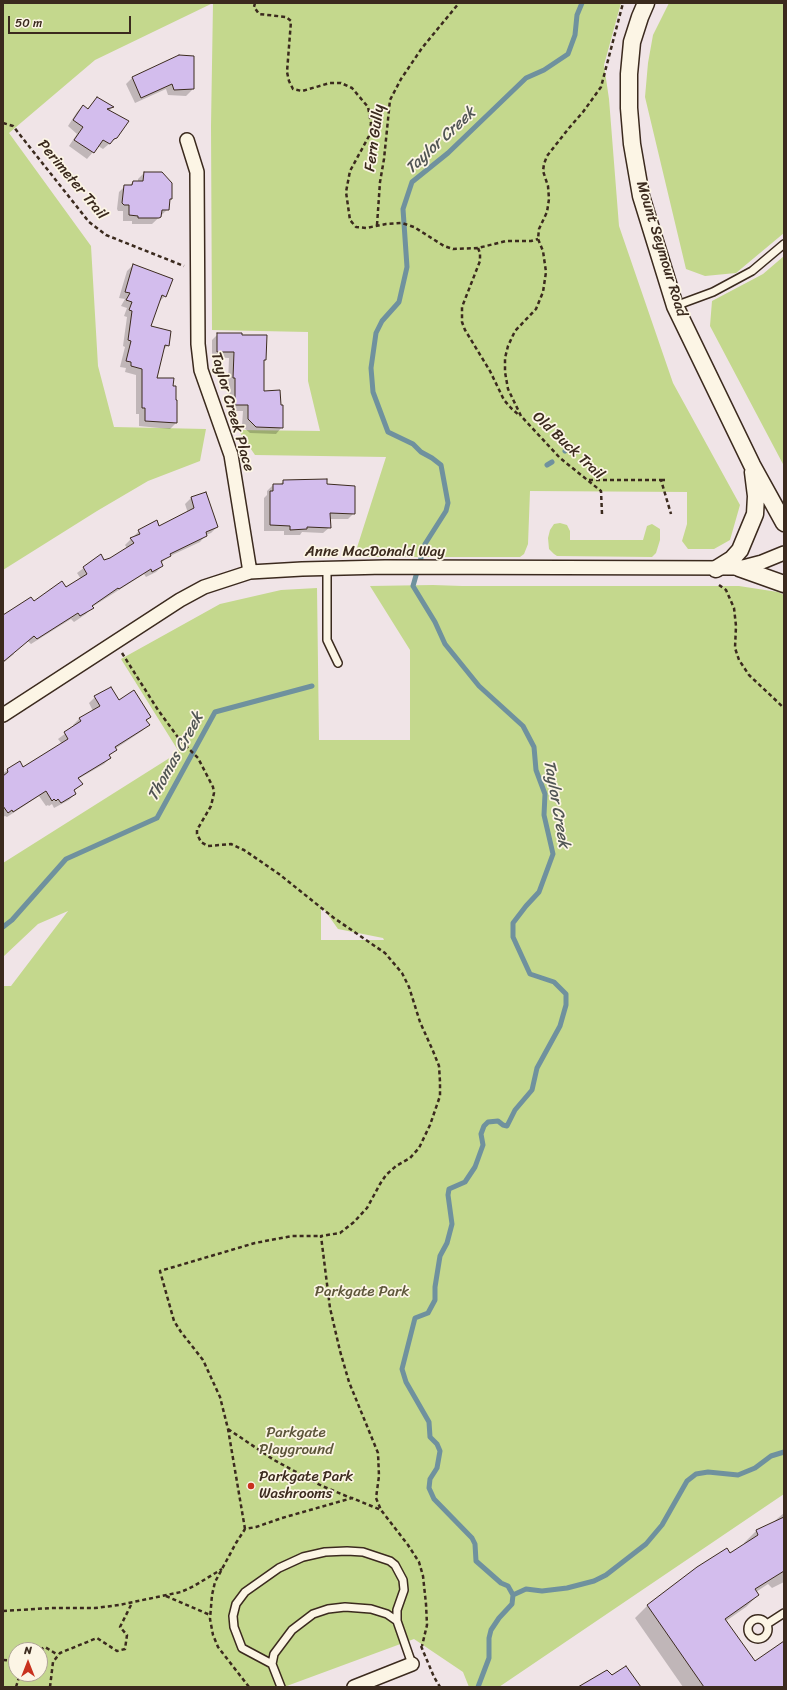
<!DOCTYPE html>
<html>
<head>
<meta charset="utf-8">
<style>
	body { margin:0 }
	#map { position:relative; width:787px; height:1690px; overflow:hidden; background:#f0e4e7; font-family:Sriracha,sans-serif }
	canvas { display:block }
	.frame { position:absolute; inset:0; border:4px solid #3b2a1e; pointer-events:none }
	.north { position:absolute; left:8px; top:1642px; width:40px; height:40px; box-sizing:border-box; background:#fcf5e5; border:1px solid #afa495; border-radius:50%; rotate:0deg; font-size:11px; font-weight:700; line-height:16px; text-align:center; color:#3b2a1e }
	.north::after { content:''; display:block; margin:auto; width:14px; height:18px; background:#c8321e; clip-path:polygon(50% 0,100% 100%,50% 72%,0 100%) }
	.scale { position:absolute; left:8px; top:16px; width:123px; height:18px; box-sizing:border-box; border:2px solid #3b2a1e; border-top:0; padding-left:5px; font-size:12px; line-height:14px; white-space:nowrap; color:#3b2a1e; -webkit-text-stroke:3px #fcf5e5; paint-order:stroke }
</style>
</head>
<body>
<div id="map">
<canvas width="787" height="1690"></canvas>
<div class="frame"></div>
<div class="north">N</div>
<div class="scale">50 m</div>
</div>
<script>
const ctx = document.querySelector('canvas').getContext('2d');
ctx.lineJoin = 'round';
function fillPath(path, color) {
  ctx.fillStyle = color;
  ctx.fill(path, 'evenodd');
}
function poly(rows) {
  const path = new Path2D();
  for (const r of rows) {
    if (r.length === 3) {
      path.moveTo(r[0] + r[2], r[1]);
      path.arc(r[0], r[1], r[2], 0, 2 * Math.PI);
      continue;
    }
    path.moveTo(r[0], r[1]);
    for (let i = 2; i < r.length; i += 2) path.lineTo(r[i], r[i + 1]);
  }
  return path;
}
function stroke(path, color, width, dash) {
  ctx.strokeStyle = color;
  ctx.lineWidth = width;
  ctx.lineCap = dash ? 'butt' : 'round';
  ctx.setLineDash(dash || []);
  ctx.stroke(path);
}
function drawText(font, color, halo, rows, align = 'center') {
  ctx.font = font + ' Sriracha,sans-serif';
  ctx.lineWidth = 3.5;
  ctx.setLineDash([]);
  ctx.textBaseline = 'middle';
  ctx.strokeStyle = halo;
  ctx.fillStyle = color;
  for (const [text, x, y, turn = 0] of rows) {
    ctx.save();
    ctx.translate(x, y);
    ctx.rotate((+turn || 0) * Math.PI / 180);
    ctx.textAlign = isNaN(turn) ? turn : align;
    if (halo) ctx.strokeText(text, 0, 0);
    ctx.fillText(text, 0, 0);
    ctx.restore();
  }
}
const green = poly([
	[3,3,621,3,604,65,609,99,619,226,673,383,740,505,730,540,714,549,688,549,682,541,687,524,687,492,530,491,528,544,524,554,520,557,354,557,386,457,255,455,238,430,320,431,308,381,308,332,212,330,211,126,213,3,95,60,9,133,91,246,98,366,114,427,206,429,200,461,148,481,97,511,3,570],
	[669,3,784,3,784,233,736,273,705,276,686,269,645,97,648,63,653,35],
	[784,256,784,466,710,326,712,301,763,274],
	[560,523,567,525,570,531,570,540,643,540,647,526,652,524,660,529,660,540,656,553,652,557,557,556,554,554,549,549,548,538,550,530,554,524],
	[433,585,462,586,739,586,778,592,784,595,784,1494,499,1687,469,1687,463,1672,414,1639,284,1687,3,1687,3,986,11,986,68,911,38,924,3,957,3,863,179,752,121,659,220,604,281,590,317,588,319,740,410,740,410,650,370,586],
	[321,905,338,929,383,938,384,940,321,940],
	[16,1650,40,1650,40,1674,16,1674]
]);
const shadow = poly([
	[179,56,194,72,192,90,186,96,168,95,166,89,135,103,126,84,132,78],
	[97,98,113,107,109,111,116,138,103,149,98,146,87,159,69,146,77,134,68,126,77,112,83,106,87,109],
	[144,173,171,198,169,201,168,209,152,224,132,224,132,221,123,221,123,211,118,211,117,209,119,192,125,186,129,186,133,182,138,182,138,179],
	[133,265,165,296,159,302,150,326,168,345,163,350,155,379,172,387,176,423,170,429,139,426,139,414,136,414,136,375,125,372,126,368,120,367,125,347,123,346,127,317,124,316,127,308,121,306,125,299,119,298,127,271],
	[218,334,265,360,263,362,263,392,282,427,276,434,250,433,242,426,243,411,230,411,229,384,228,384,229,358,212,357,212,340],
	[284,481,326,485,354,513,348,519,329,519,330,527,323,533,302,532,300,535,284,535,284,531,264,531,264,498,267,495,267,491,273,485,279,485],
	[205,494,217,527,211,533,206,535,200,542,168,557,161,563,162,566,156,572,146,577,144,574,92,607,86,614,74,622,71,619,31,644,3,618,34,602,66,589,81,579,77,573,101,555,104,561,110,559,127,548,125,545,139,531,159,527,188,513,185,504,191,498],
	[3,642,14,654,3,663],
	[95,697,118,702,150,717,146,721,148,725,142,731,115,749,115,750,109,756,110,758,104,764,78,779,81,784,74,791,75,794,69,800,54,808,52,804,49,806,48,805,46,806,39,796,7,817,5,816,3,817,3,773,19,763,23,768,62,744,58,739,74,727,73,725,79,719,93,711,89,703],
	[784,1513,784,1582,772,1588,768,1584,756,1592,758,1595,746,1607,726,1621,755,1662,784,1642,784,1687,683,1687,635,1618,647,1606,698,1568,730,1554,745,1544,744,1543,756,1531,771,1524]
]);
const stream = poly([
	[565,451,568,446],
	[547,465,552,462],
	[3,927,12,920,66,859,157,818,215,712,312,686],
	[513,1595,526,1589,542,1591,567,1588,594,1581,606,1575,646,1544,662,1525,687,1481,696,1474,708,1472,738,1475,755,1468,771,1456,784,1452],
	[478,1687,489,1658,489,1638,491,1630,499,1618,512,1604,513,1595,508,1586,501,1583,476,1561,475,1544,472,1538,434,1499,429,1488,430,1479,437,1468,440,1451,437,1444,430,1437,429,1422,406,1382,402,1369,415,1318,428,1313,435,1300,435,1287,440,1256,447,1243,452,1224,448,1195,449,1189,465,1182,475,1167,483,1145,481,1134,484,1126,488,1122,498,1121,503,1125,507,1126,515,1110,532,1090,537,1068,560,1026,566,1005,566,994,554,982,530,974,513,937,513,923,526,906,539,892,553,854,544,815,545,794,536,770,534,747,523,726,479,686,445,644,435,622,413,586,425,544,446,511,448,503,441,465,432,458,421,452,413,444,388,432,373,392,371,368,376,333,382,321,399,302,407,267,403,209,412,182,448,153,526,78,544,70,568,54,575,35,577,15,582,3]
]);
const building = poly([
	[179,55,194,56,194,89,174,90,172,84,141,98,132,77,179,55],
	[97,97,114,107,107,109,129,121,117,138,114,139,110,144,103,140,94,153,74,140,83,127,73,120,83,105,88,109,97,97],
	[144,172,162,172,172,183,172,199,170,199,169,210,162,210,161,217,159,218,138,218,138,216,129,215,129,205,124,205,122,203,124,185,132,185,133,181,143,181,144,172],
	[133,264,173,279,166,297,162,295,151,326,171,331,169,346,165,345,157,378,174,378,173,386,176,386,176,400,177,400,177,423,145,421,145,408,142,408,142,369,131,366,131,362,126,361,131,341,128,340,132,311,129,310,132,302,126,300,130,293,125,292,133,264],
	[217,333,242,333,242,335,267,335,266,360,264,360,264,391,280,390,281,405,283,405,283,428,256,427,248,419,248,405,235,405,235,378,233,378,234,352,217,352,217,333],
	[327,479,327,484,355,486,355,514,330,513,331,528,307,527,307,529,290,530,290,526,270,525,270,491,273,491,273,484,283,484,283,480,327,479],
	[206,492,218,527,206,532,207,536,170,554,171,556,161,561,163,566,152,572,151,569,119,589,118,588,92,606,94,608,80,616,78,613,37,639,34,636,3,662,3,615,31,597,34,601,62,581,66,587,87,574,83,567,101,554,104,560,110,558,134,543,130,538,140,534,138,530,157,520,159,526,194,508,191,497,206,492],
	[111,687,119,700,134,690,151,717,146,720,150,725,115,747,117,750,109,755,111,758,78,778,83,784,74,790,76,794,61,803,58,799,56,801,54,799,52,801,46,791,13,812,12,810,8,813,3,806,3,776,8,772,7,769,20,761,23,767,68,739,64,732,81,721,79,718,100,706,94,696,111,687],
	[784,1517,784,1571,755,1589,759,1595,725,1619,755,1661,784,1641,784,1687,704,1687,647,1605,697,1567,727,1548,730,1553,758,1535,756,1530,784,1517],
	[626,1666,641,1687,578,1687,607,1670,612,1675,626,1666]
]);
const path = poly([
	[255,3,254,7,259,14,286,17,291,21,287,72,289,81,293,89,302,91,330,83,341,83,352,88,368,107,371,123,369,136,350,171,346,192,350,220,356,227,366,228,386,224,402,223,414,227,444,246,453,249,478,248,506,241,531,241,538,239],
	[3,123,13,126,89,222,106,235,184,266],
	[377,225,380,182,384,159,390,100,401,79,422,48,459,3],
	[478,248,480,253,480,261,462,307,462,322,465,330,490,371,504,400,511,408,520,416],
	[589,480,661,480,671,514],
	[661,480,666,480],
	[602,514,601,491,560,458,521,416,508,389,505,372,505,358,508,346,515,331,536,309,543,292,546,272,543,251,538,239,539,229,547,212,549,199,548,186,543,171,544,164,547,156,569,128,583,112,601,87,623,3],
	[719,585,726,590,734,608,736,626,735,648,739,660,749,675,784,708],
	[122,653,158,710,180,740,198,758,213,787,214,793,211,806,197,830,197,834,201,842,208,846,231,844,244,850,279,874,334,918,385,953,402,973,409,987,420,1022,433,1051,439,1066,440,1082,440,1096,430,1125,419,1148,410,1158,396,1166,386,1175,380,1184,367,1208,354,1222,340,1233,321,1236,330,1308,340,1351,349,1382,378,1453,379,1476,376,1498,381,1510],
	[228,1429,274,1460,322,1486,351,1498],
	[245,1529,228,1429,220,1397,203,1360,181,1332,174,1321,160,1271,255,1243,292,1236,321,1236],
	[166,1596,210,1615],
	[3,1611,51,1608,95,1608,119,1605,181,1592,194,1586,222,1569],
	[421,1646,434,1677,440,1687],
	[40,1650,45,1647,58,1655],
	[3,1660,16,1661],
	[16,1687,20,1674],
	[50,1687,53,1662,60,1653,97,1638,117,1651,125,1649,127,1635,120,1627,132,1603],
	[249,1687,218,1647,213,1635,210,1619,212,1595,215,1582,236,1543,245,1529,256,1527,282,1518,352,1498,381,1510,408,1545,419,1562,423,1576,426,1604,427,1625,422,1646]
]);
const service = poly([
	[675,306,713,292,752,271,784,244],
	[327,569,327,640,338,663],
	[758,1629,10],
	[767,1624,784,1613],
	[272,1664,274,1654,292,1630,313,1614,328,1609,345,1607,371,1609,387,1614,397,1621],
	[281,1687,272,1664,242,1648,234,1627,233,1616,236,1604,245,1592,279,1568,303,1557,325,1552,347,1551,363,1552,390,1561,395,1565,403,1580,404,1590,397,1610,397,1621,412,1664]
]);
const minor = poly([
	[187,140,197,172,198,344,201,370,231,455,250,572],
	[3,715,180,600,204,587,250,572,302,569,385,567,739,568,762,562,784,553],
	[354,1687,412,1664]
]);
const tertiary = poly([
	[646,3,640,17,632,42,629,74,629,108,632,144,641,196,675,306,752,465,784,523],
	[739,568,784,584],
	[716,569,732,559,740,550,755,514,756,496,753,472]
]);
const markers = [
	[251,1486,4,"#c8321e"]
];
const streetNames = [
	["Fern Gully",375,138,-82],
	["Perimeter Trail",72,180,50],
	["Mount Seymour Road",661,249,73],
	["Taylor Creek Place",232,412,74],
	["Old Buck Trail",568,446,43],
	["Anne MacDonald Way",375,552]
];
const parkNames = [
	["Parkgate Park",362,1292],
	["Parkgate",296,1433],
	["Playground",296,1450]
];
const poiNames = [
	["Parkgate Park",259,1477],
	["Washrooms",259,1494]
];
const waterNames = [
	["Taylor Creek",441,141,-43],
	["Thomas Creek",176,757,-61],
	["Taylor Creek",556,804,80]
];
fillPath(green, '#c4d88d');
fillPath(shadow, '#0003');
stroke(stream, '#6f919e', 5);
fillPath(building, '#d3bded');
stroke(building, '#3b2a1e', 1);
stroke(service, '#3b2a1e', 10);
stroke(minor, '#3b2a1e', 16);
stroke(tertiary, '#3b2a1e', 19);
stroke(path, '#3b2a1e', 2.5, [4, 3]);
stroke(service, '#fcf5e5', 7);
stroke(minor, '#fcf5e5', 13);
stroke(tertiary, '#fcf5e5', 16);
for (const [x, y, r, color] of markers) {
  const dot = new Path2D();
  dot.arc(x, y, r, 0, 2 * Math.PI);
  ctx.fillStyle = color;
  ctx.fill(dot);
  stroke(dot, '#fcf5e5', 1.5);
}
drawText('15px', '#3b2a1e', '#fcf5e5', streetNames);
drawText('15px', '#5d563a', '#fcf5e5', parkNames);
drawText('15px', '#3b2a1e', '#fcf5e5', poiNames, 'left');
drawText('italic 16px', '#515554', '#fcf5e5', waterNames);
</script>
</body>
</html>
